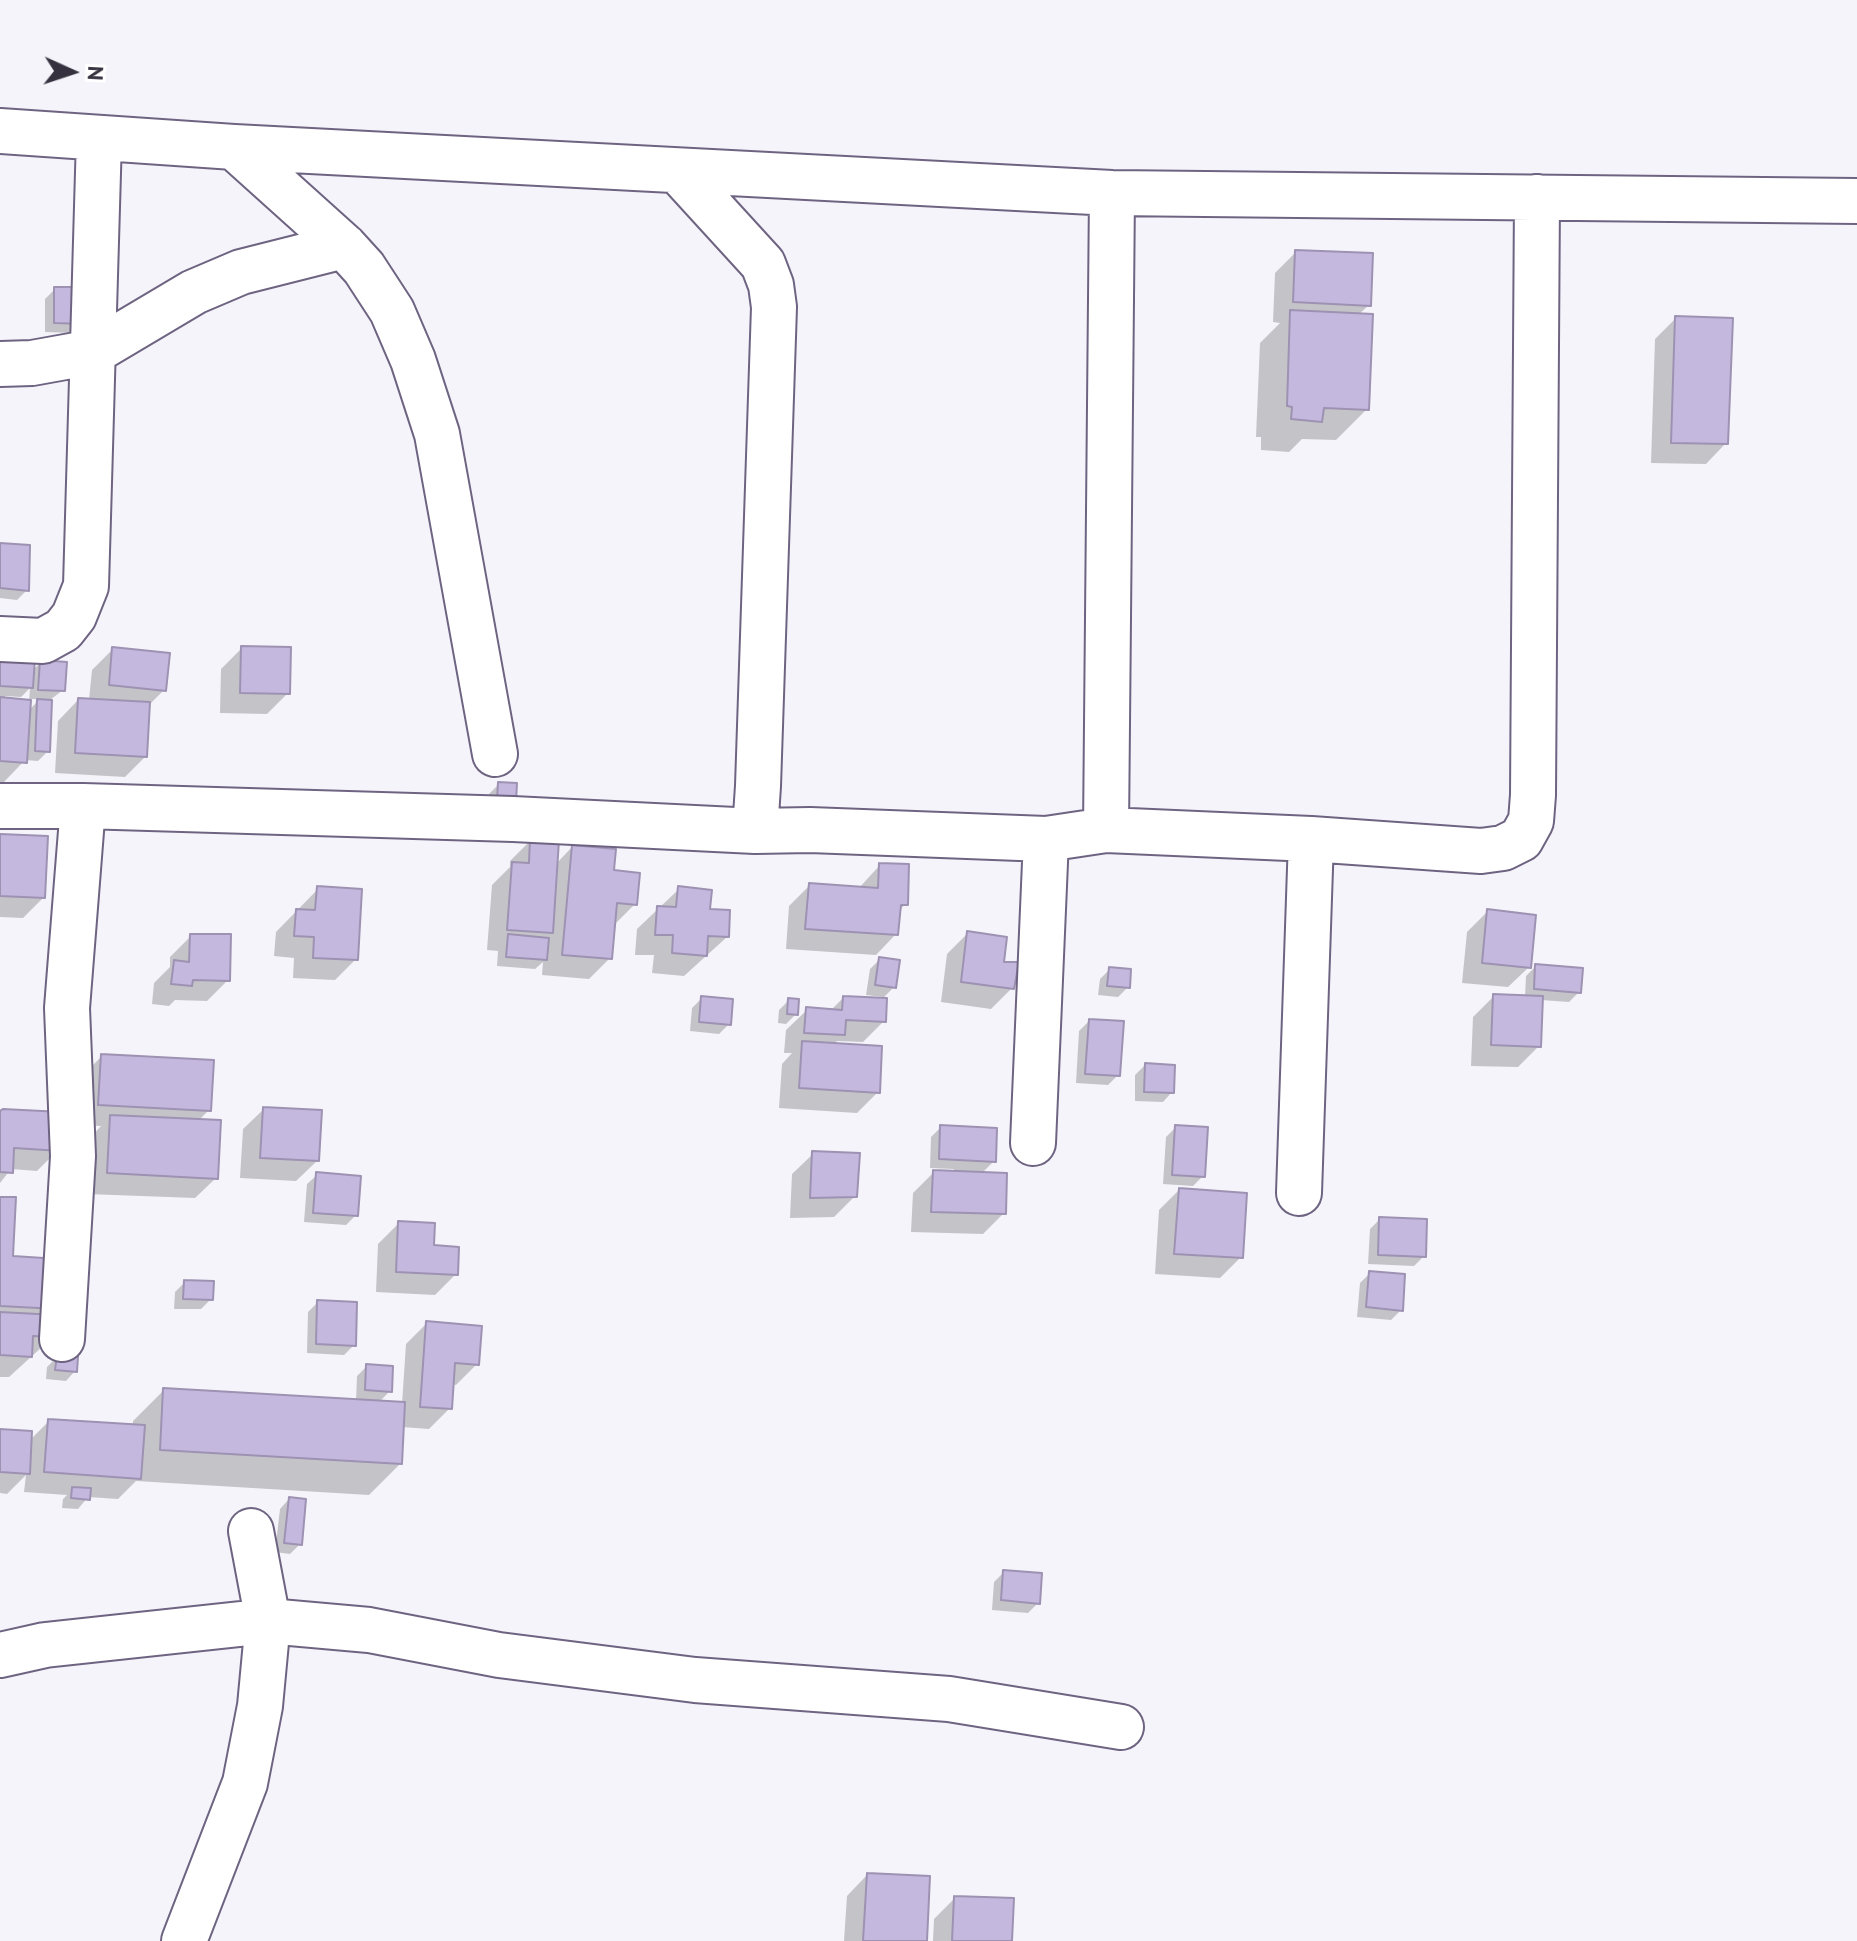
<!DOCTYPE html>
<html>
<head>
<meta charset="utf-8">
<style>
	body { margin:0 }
	#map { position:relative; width:1857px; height:1941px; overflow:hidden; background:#f6f4fb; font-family:"PT Sans",sans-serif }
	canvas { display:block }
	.north { position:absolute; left:32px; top:32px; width:80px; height:80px; -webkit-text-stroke:6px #fff; paint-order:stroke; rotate:93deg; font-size:22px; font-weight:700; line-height:32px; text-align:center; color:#35313e }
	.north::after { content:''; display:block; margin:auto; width:28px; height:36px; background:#35313e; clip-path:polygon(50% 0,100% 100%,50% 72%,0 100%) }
</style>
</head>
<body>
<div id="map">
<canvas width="1857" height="1941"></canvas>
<div class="north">N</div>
</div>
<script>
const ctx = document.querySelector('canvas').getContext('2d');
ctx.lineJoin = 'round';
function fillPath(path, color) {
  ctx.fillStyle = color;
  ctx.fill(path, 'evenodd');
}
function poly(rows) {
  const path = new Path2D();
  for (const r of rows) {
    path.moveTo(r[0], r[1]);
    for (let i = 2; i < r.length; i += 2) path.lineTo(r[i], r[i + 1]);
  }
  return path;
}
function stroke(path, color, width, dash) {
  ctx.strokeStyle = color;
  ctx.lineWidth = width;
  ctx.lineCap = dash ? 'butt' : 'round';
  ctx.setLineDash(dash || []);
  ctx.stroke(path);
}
const shadow = poly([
	[1296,252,1369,305,1358,315,1367,409,1336,440,1302,439,1289,452,1261,450,1261,437,1256,437,1260,343,1280,323,1273,322,1275,273],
	[55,289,83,289,73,333,45,332,45,299],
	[1676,318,1726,443,1706,464,1651,463,1655,339],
	[0,545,27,590,17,600,0,598],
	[242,648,288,693,267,714,220,713,221,669],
	[113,649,164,690,148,706,146,756,125,777,55,773,58,721,78,700,89,700,92,670],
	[0,659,32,671,41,662,63,690,50,700,48,751,38,761,25,760,4,782,0,782],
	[30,688,29,702,5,700,5,696,21,697],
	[29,699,40,699,29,710],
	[499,784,515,785,488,810,489,794],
	[0,836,44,897,23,918,0,917],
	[531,840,556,864,572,847,612,872,635,904,614,925,610,958,589,979,542,975,543,962,535,969,497,966,498,951,487,950,492,885,510,867,510,861],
	[880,865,906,904,898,911,896,934,876,955,786,949,789,906,810,885,859,888],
	[318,889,356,959,335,980,293,978,294,958,274,956,276,932],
	[679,889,708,911,727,937,684,976,652,973,654,955,635,955,637,929],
	[1488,911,1529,967,1508,987,1462,983,1467,932],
	[968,933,1002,964,1012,988,991,1009,941,1002,947,954],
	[191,936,228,980,207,1001,175,1000,169,1006,152,1004,154,983,170,967,170,957],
	[880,959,894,987,884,997,866,995,870,969],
	[1536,966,1579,992,1569,1002,1541,1000,1539,1046,1518,1067,1471,1066,1473,1017,1494,996,1525,998,1526,976],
	[1110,969,1128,987,1118,997,1098,995,1100,979],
	[702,998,729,1024,719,1034,690,1031,692,1008],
	[843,998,884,1021,863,1042,837,1041,833,1045,878,1092,857,1113,779,1108,782,1064,792,1053,784,1053,786,1030,807,1010,830,1011],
	[789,1000,796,1014,786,1024,778,1023,779,1010],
	[1089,1021,1118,1075,1108,1085,1076,1083,1079,1031],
	[102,1056,209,1110,198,1121,216,1178,195,1198,87,1194,90,1138,101,1126,78,1125,81,1077],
	[1145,1065,1172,1092,1163,1102,1135,1101,1135,1075],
	[264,1109,317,1161,296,1181,240,1178,243,1129],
	[0,1112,58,1150,37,1171,11,1169,0,1183],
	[941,1127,994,1161,981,1174,1004,1213,983,1234,911,1232,913,1193,934,1172,954,1173,954,1169,930,1168,931,1137],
	[1176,1127,1203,1176,1193,1186,1163,1184,1166,1137],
	[813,1154,855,1196,834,1217,790,1218,792,1174],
	[317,1175,356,1215,346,1225,304,1222,307,1184],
	[1179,1190,1241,1257,1220,1278,1155,1274,1159,1210],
	[0,1199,11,1258,57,1261,54,1336,9,1377,0,1377],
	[1380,1219,1424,1256,1414,1266,1368,1264,1370,1229],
	[399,1223,456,1274,435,1295,376,1292,378,1244],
	[1370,1273,1401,1310,1391,1320,1357,1317,1360,1283],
	[185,1282,211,1299,201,1309,174,1309,175,1292],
	[318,1302,354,1345,344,1355,307,1353,308,1312],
	[427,1323,477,1364,456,1385,451,1384,450,1408,429,1429,402,1427,400,1464,369,1495,136,1481,118,1499,88,1497,78,1509,62,1508,63,1499,67,1495,24,1492,26,1475,7,1494,0,1493,0,1431,30,1440,49,1421,133,1426,133,1421,164,1390,356,1401,357,1376,367,1366,390,1391,378,1403,402,1404,406,1344],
	[57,1357,75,1371,66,1381,46,1379,47,1367],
	[289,1499,300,1544,290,1554,275,1552,280,1509],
	[1004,1572,1038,1603,1028,1613,992,1610,994,1582],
	[867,1875,925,1941,844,1941,847,1896],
	[955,1898,1010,1941,933,1941,934,1919]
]);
const building = poly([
	[1295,250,1373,253,1371,306,1293,302,1295,250],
	[54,287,85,287,85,324,54,323,54,287],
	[1290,310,1373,314,1369,410,1324,408,1322,422,1291,419,1292,407,1287,406,1290,310],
	[1675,316,1733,318,1728,444,1671,443,1675,316],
	[0,543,30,545,29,591,0,588,0,543],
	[241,646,291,647,290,694,240,693,241,646],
	[112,647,170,653,166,691,109,685,112,647],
	[0,657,35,658,33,688,0,686,0,657],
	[40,660,67,662,65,691,38,690,40,660],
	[0,697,31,700,27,763,0,761,0,697],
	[78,698,150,702,147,757,75,753,78,698],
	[37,699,52,700,50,752,35,751,37,699],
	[498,782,517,783,516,802,497,801,498,782],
	[0,834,48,836,45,898,0,896,0,834],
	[530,838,559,840,553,933,507,930,512,862,529,863,530,838],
	[572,845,616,849,614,870,640,873,637,905,617,903,612,959,562,955,572,845],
	[879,863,909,864,908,905,901,905,898,935,805,929,809,883,878,888,879,863],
	[317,886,362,889,358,960,313,958,314,937,294,936,296,909,315,910,317,886],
	[678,886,712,890,710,909,730,910,729,937,708,936,707,956,672,953,673,935,655,935,657,906,676,907,678,886],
	[1487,909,1536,915,1531,968,1482,963,1487,909],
	[967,931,1007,937,1004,962,1019,962,1014,989,961,982,967,931],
	[190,934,231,934,230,981,193,980,192,986,171,984,174,960,189,962,190,934],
	[508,934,549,938,547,960,506,957,508,934],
	[879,957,900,960,896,988,875,985,879,957],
	[1535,964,1583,968,1581,993,1534,989,1535,964],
	[1109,967,1131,969,1130,988,1107,986,1109,967],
	[1493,994,1543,996,1541,1047,1491,1045,1493,994],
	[701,996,733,999,731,1025,699,1022,701,996],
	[843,996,887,998,886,1022,846,1020,845,1035,804,1033,806,1007,842,1010,843,996],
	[788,998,799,999,798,1015,787,1014,788,998],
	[1089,1019,1124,1021,1120,1076,1085,1074,1089,1019],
	[802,1041,882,1046,880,1093,799,1088,802,1041],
	[101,1054,214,1060,211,1111,98,1105,101,1054],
	[1145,1063,1175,1065,1174,1093,1144,1092,1145,1063],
	[263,1107,322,1110,319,1161,260,1158,263,1107],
	[3,1109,62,1112,60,1151,14,1148,13,1173,0,1172,0,1111,3,1109],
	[110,1115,221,1120,218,1179,107,1173,110,1115],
	[940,1125,997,1128,996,1162,939,1159,940,1125],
	[1175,1125,1208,1127,1205,1177,1172,1175,1175,1125],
	[812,1151,860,1153,857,1197,810,1198,812,1151],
	[933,1170,1007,1173,1006,1214,931,1212,933,1170],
	[316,1172,361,1176,358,1216,313,1213,316,1172],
	[1179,1188,1247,1193,1243,1258,1174,1254,1179,1188],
	[0,1197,16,1197,13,1256,59,1259,56,1309,0,1306,0,1197],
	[1379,1217,1427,1219,1426,1257,1378,1255,1379,1217],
	[398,1221,435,1223,434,1245,459,1247,458,1275,396,1272,398,1221],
	[1369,1271,1405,1274,1403,1311,1366,1307,1369,1271],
	[184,1280,214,1281,213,1300,183,1299,184,1280],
	[317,1300,357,1302,356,1346,316,1344,317,1300],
	[0,1312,57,1315,56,1337,33,1336,32,1357,0,1355,0,1312],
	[426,1321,482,1326,479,1365,455,1363,452,1409,420,1407,426,1321],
	[57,1355,78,1356,77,1372,55,1370,57,1355],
	[366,1364,393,1366,392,1392,365,1390,366,1364],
	[163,1388,405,1402,402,1464,160,1450,163,1388],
	[48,1419,145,1425,141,1479,44,1472,48,1419],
	[0,1429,32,1431,30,1474,0,1472,0,1429],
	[72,1487,91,1488,90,1500,71,1498,72,1487],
	[289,1497,306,1499,302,1545,284,1543,289,1497],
	[1003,1570,1042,1573,1040,1604,1001,1600,1003,1570],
	[867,1873,930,1876,927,1941,863,1941,867,1873],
	[954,1896,1014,1898,1012,1941,952,1941,954,1896]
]);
const minor = poly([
	[0,131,234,147,1112,193,1857,201],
	[234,147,344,246,364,268,392,311,413,360,437,434,495,754],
	[678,171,763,264,771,285,774,307,758,786,755,831,810,830,1046,839,1106,830,1311,839,1481,851,1503,848,1521,839,1531,821,1533,795,1537,197],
	[0,364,32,363,93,352,194,292,241,272,344,246],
	[0,639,43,641,63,630,74,616,86,586,99,138],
	[0,806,83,806,67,1008,73,1156,62,1339],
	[83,806,513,819,755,831],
	[1106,830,1112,193],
	[1033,1143,1046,839],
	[1299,1193,1311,839],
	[0,1655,45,1645,268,1621,369,1630,499,1655,695,1680,949,1699,1121,1727],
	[184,1941,245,1783,260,1706,268,1621,251,1531]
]);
fillPath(shadow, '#0003');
fillPath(building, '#c5b8df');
stroke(building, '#9d92b2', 2);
stroke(minor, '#6e6482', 48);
stroke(minor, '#fff', 44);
</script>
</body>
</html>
